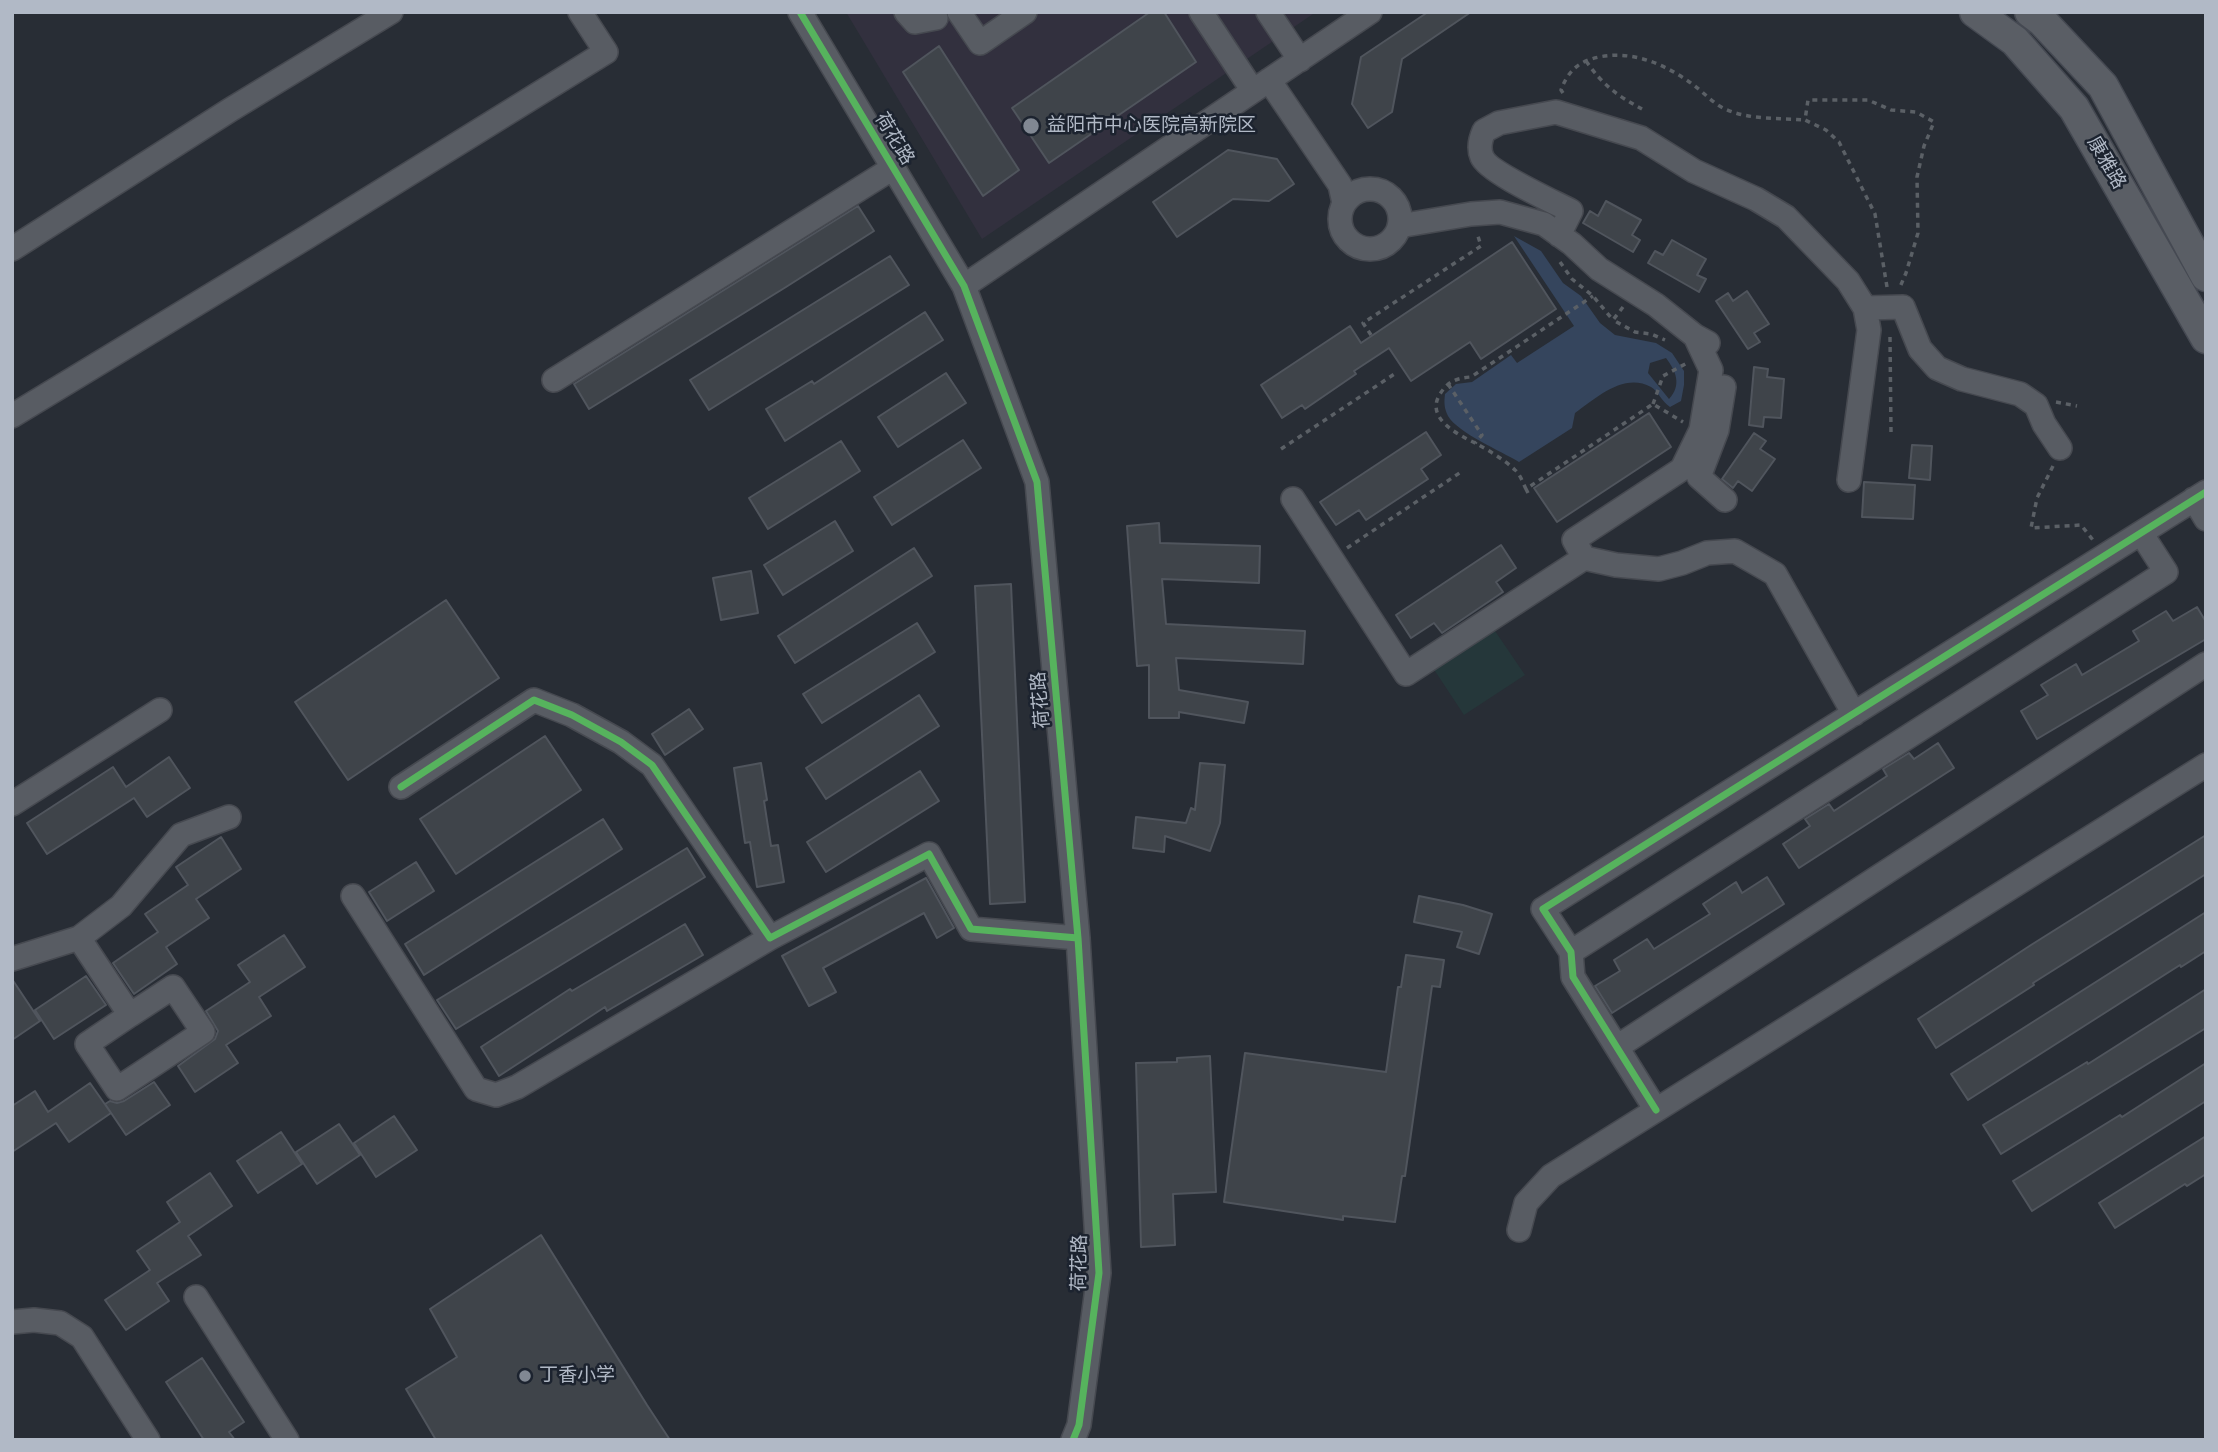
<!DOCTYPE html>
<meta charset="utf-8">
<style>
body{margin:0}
#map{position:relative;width:2218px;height:1452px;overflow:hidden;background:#282d35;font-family:Helvetica,sans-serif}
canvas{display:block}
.frame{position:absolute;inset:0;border:14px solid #b1b9c6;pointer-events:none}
</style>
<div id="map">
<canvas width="2218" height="1452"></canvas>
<div class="frame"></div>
</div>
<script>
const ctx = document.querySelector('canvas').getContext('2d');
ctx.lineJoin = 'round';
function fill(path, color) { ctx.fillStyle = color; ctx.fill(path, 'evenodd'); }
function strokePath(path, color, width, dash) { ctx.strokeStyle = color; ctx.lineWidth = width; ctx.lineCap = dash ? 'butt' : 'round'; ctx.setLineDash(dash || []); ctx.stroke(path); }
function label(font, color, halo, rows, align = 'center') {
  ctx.font = font + ' Helvetica,"Noto Sans SC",sans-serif'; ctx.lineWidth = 5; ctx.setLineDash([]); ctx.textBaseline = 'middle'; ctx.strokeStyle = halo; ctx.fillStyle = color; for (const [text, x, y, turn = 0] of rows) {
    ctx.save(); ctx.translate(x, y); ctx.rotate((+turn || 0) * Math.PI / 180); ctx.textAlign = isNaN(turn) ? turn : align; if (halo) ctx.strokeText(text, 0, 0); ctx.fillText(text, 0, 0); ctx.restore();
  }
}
const medical = new Path2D(`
 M846,12h470l-334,227z`);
const green = new Path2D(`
 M1493,628l32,47 -61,40 -31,-47z`);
const water = new Path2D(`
 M1514,236l27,15 22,32 18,13 19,27 15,12 41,8 16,10 12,18v14l-3,16 -11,6c-8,-5 -12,-16 -19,-20 -27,-15 -55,11 -76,26l-3,15 -53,34c-18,-11 -61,-29 -71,-46 -4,-8 -4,-14 -3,-22l11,-10 16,-2 39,-27 6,8 57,-37zM1666,358c10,13 16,27 3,41l-21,-26 2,-10z`);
const building = new Path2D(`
 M1150,12h14l32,50 -147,101 -37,-55z
 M1428,12h43l-69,47 -10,53 -24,16 -16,-24 9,-47z
 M939,46l80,124 -36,26 -80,-124z
 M1228,150l49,9 17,25 -25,17 -36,-2 -56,38 -24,-35z
 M1606,201l35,19 -9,15 8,5 -7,12 -50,-29 7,-12 8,5z
 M858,206l16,25 -88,56 -197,122 -15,-25z
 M1672,240l34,19 -9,16 9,4 -7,13 -51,-29 7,-12 8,4z
 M1512,242l44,67 -75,50 -11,-17 -59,39 -22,-33 -35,23 2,3 -51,35 -3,-4 -20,13 -21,-33 89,-59 11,17z
 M890,256l19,29 -200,125 -19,-30z
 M1747,291l22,33 -15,9 6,9 -12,7 -32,-48 12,-8 5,8z
 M925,312l18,28 -158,101 -19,-32 46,-28 2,3z
 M1754,367l14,2 -1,8 17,2 -3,39 -17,-1 -1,10 -14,-2z
 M946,373l20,30 -68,44 -20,-30z
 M1649,413l22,34 -114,75 -23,-34z
 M1426,432l15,23 -20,14 7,10 -62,41 -7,-10 -23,15 -16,-23z
 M1754,433l12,8 -6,8 15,10 -23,32 -14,-10 -5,7 -11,-9z
 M963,440l18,28 -89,57 -18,-28z
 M841,441l19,30 -92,58 -19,-31z
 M1912,445l20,1 -2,34 -21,-2z
 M1864,482l51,3 -2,34 -51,-2z
 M835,521l18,30 -70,44 -19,-30z
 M1159,523l1,20 100,3 -1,37 -97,-4 4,45 139,7 -2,33 -127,-6 3,32 69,12 -4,21 -65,-11v6h-30v-53l-12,1 -10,-140z
 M1501,545l15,23 -20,14 7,10 -61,41 -8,-10 -23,15 -15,-23z
 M914,548l18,28 -137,87 -17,-27z
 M751,571l7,42 -37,7 -8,-42z
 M1011,584l14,318 -35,2 -15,-318z
 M446,600l53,78 -151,102 -53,-78z
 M2197,607l9,15v17l-169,100 -16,-28 27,-16 -7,-10 35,-21 6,11 57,-34 -6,-10 33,-20 7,10z
 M917,623l18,29 -113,71 -19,-29z
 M919,695l20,31 -113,73 -20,-31z
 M689,709l14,20 -38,26 -13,-21z
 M545,736l36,54 -125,84 -36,-55z
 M1938,743l16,25 -155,100 -16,-24 27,-18 -5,-7 24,-15 5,7 53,-35 -4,-7 26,-16 5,6z
 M169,757l21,31 -43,29 -13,-19 -87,56 -20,-31 86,-56 13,20z
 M761,763l6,37 -3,1 7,45 7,-1 6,37 -27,5 -7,-45 -5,1 -11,-75z
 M1200,763l25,2 -5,58 -10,28 -45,-15 -1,16 -31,-4 3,-31 50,6 5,-15 4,2z
 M920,771l19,30 -113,71 -19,-30z
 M603,819l19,30 -198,126 -19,-31z
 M2206,835v39l-173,109 1,2 -98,63 -18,-29 113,-74z
 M221,837l20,32 -45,30 13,19 -43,29 11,17 -43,30 -21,-31 45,-31 -13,-18 43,-29 -12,-18z
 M687,848l18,29 -249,152 -19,-29z
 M416,862l18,29 -47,30 -18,-29z
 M1767,877l17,27 -172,109 -17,-27 25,-15 -6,-11 33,-21 7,10 56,-35 -7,-10 33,-22 6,11z
 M926,878l28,50 -17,10 -13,-25 -101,55 13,24 -27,14 -27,-50z
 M1419,896l44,9 29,9 -13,40 -22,-7 5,-15 -48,-10z
 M2206,912v39l-25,16 -1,-2 -212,135 -17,-26z
 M685,924l18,31 -96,56 -2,-4 -106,69 -18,-29 89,-58 2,2z
 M284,935l21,32 -46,30 12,19 -45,29 12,18 -43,29 -17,-26 37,-27 3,-8 -12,-20 44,-29 -12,-17z
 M1406,955l38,5 -4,27 -8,-1 -27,190h-3l-7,46 -52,-6v4l-119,-18 21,-149 141,19 12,-85h3z
 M86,976l20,29 -52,34 -19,-29z
 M12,979l28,42 -28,19z
 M2206,989v39l-205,126 -18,-29 104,-63 1,2z
 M1210,1056l6,136 -43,2 2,51 -34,2 -5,-184 41,-1v-4z
 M2206,1063v38l-174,110 -19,-30 107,-66 2,2z
 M154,1082l16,23 -44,30 -21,-31 5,-3 7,2 7,-2z
 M90,1083l21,30 -42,29 -13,-19 -44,29v-46l23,-15 13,21z
 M394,1116l23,34 -41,27 -22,-34z
 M339,1124l21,31 -43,29 -21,-32z
 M281,1132l21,32 -44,29 -21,-32z
 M2206,1136v38l-19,12 -2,-2 -70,44 -16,-25z
 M210,1173l22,33 -44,30 13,19 -44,28 12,18 -43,29 -21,-30 45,-30 -13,-19 43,-29 -13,-20z
 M541,1235l106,170 23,35h-234l-30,-51 51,-32 -27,-48z
 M202,1358l42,64 -15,10 6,8h-31l-38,-58z`);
const path = new Path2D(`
 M1586,61c17,24 30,34 56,48
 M1563,93l-2,-3c7,-19 18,-29 38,-33 35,-7 68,8 96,29 9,7 19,18 30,23 24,11 54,9 80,11
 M1560,262l12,17 21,17 20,24
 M1887,287l-12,-73 -36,-72 -13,-12 -21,-10 3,-20h60l23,10 25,2 18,10 -10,24 -7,31 1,56 -12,40 -6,14
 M1623,307l-10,13 22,12 16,2 14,6
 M1371,335l-8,-12 118,-77 -4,-13
 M1890,337l1,95
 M1448,384l34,51 -7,8
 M2056,402l21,4
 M1653,404l10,-28 24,-13
 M1281,449l115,-76
 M2053,466l-16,32 -6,30 50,-3 12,15
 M1526,489c-3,-6 -6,-15 -11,-19 -10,-10 -27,-20 -40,-27 -18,-9 -50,-25 -35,-49 8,-13 17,-16 31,-17l122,-81
 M1528,493l-2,-4 127,-85 30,18
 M1347,548l114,-76`);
const minor = new Path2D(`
 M800,12l164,274 73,196 41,456 21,335 -20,152 -6,15
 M906,12l9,10 21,-4
 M959,12l21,31 45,-31
 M1201,12l52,79
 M1268,12l32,48
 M1269,80l71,105 4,18
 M1340 219a30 30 0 1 1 60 0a30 30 0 1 1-60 0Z
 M1399,226l72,-12 29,-2 44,12 28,20 27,25 57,36 39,31 13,7
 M1559,235l12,-24c-17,-9 -83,-39 -89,-54 -4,-9 -2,-17 2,-26l15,-8 57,-11 85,26 53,33 62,28 30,18 62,64 17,27 4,22 -20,150
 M12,249l218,-139 161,-98
 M964,286l406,-274
 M1865,308l38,-1 17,42 17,19 25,11 58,15 16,11 8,19 16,24
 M554,380l339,-212
 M1724,387l-7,43 -18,47 26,23
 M12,416l295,-179 299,-185 -26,-40
 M1293,499l113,175 178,-116 -10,-18 108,-71 19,-39 10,-60 -16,-34
 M2194,499l12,20
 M1584,558l32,7 43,4 23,-6 25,-10 28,-2 40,23 79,140
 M401,787l133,-87 38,15 49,27 31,23 118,173 159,-84 42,75 107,9
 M12,804l148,-94
 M353,896l123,193 20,6 21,-8 253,-149
 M79,938l51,77 -43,29 30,45 86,-57 -30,-45 -43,28
 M1571,952l595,-380 -25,-39
 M12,959l67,-21 42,-32 60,-71 48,-18
 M1617,1047l589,-383
 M1656,1110l-83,-133 -2,-25 -28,-43 663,-417
 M1519,1230l7,-27 25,-27 655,-411
 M196,1297l91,143
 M12,1322l22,-2 26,3 22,14 66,103`);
const major = new Path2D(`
 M1975,12l40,29 59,67 132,230
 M2030,12l12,9 61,65 103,190`);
const cycleway = new Path2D(`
 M800,12l164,274 73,196 41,456 21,335 -20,152 -6,15
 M401,787l133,-87 38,15 49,27 31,23 118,173 159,-84 42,75 107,9
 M1656,1110l-83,-133 -2,-25 -28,-43 663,-417`);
const markers = [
 [1031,126,9,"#818893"],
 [525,1376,7,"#818893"]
];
const poiNames = [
 ["益阳市中心医院高新院区",1047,126],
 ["丁香小学",539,1376]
];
const streetNames = [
 ["荷花路",894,139,59],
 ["康雅路",2106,163,60],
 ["荷花路",1041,700,-95],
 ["荷花路",1080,1263,-89]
];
fill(medical, '#32303e');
fill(green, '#25373a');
fill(water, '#35455d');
fill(building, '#3f444a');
strokePath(building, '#50555d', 2);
strokePath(minor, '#464950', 26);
strokePath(major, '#454952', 33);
strokePath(path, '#5b6066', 3.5, [5, 5]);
strokePath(minor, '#585c63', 23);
strokePath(major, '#5a5e65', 30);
strokePath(cycleway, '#56b35d', 7);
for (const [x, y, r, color] of markers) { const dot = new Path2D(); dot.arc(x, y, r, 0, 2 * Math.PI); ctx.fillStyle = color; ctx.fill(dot); strokePath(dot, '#1c232f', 2.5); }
label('19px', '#b1b9c6', '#1c232f', poiNames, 'left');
label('19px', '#b1b9c6', '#1c232f', streetNames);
</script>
